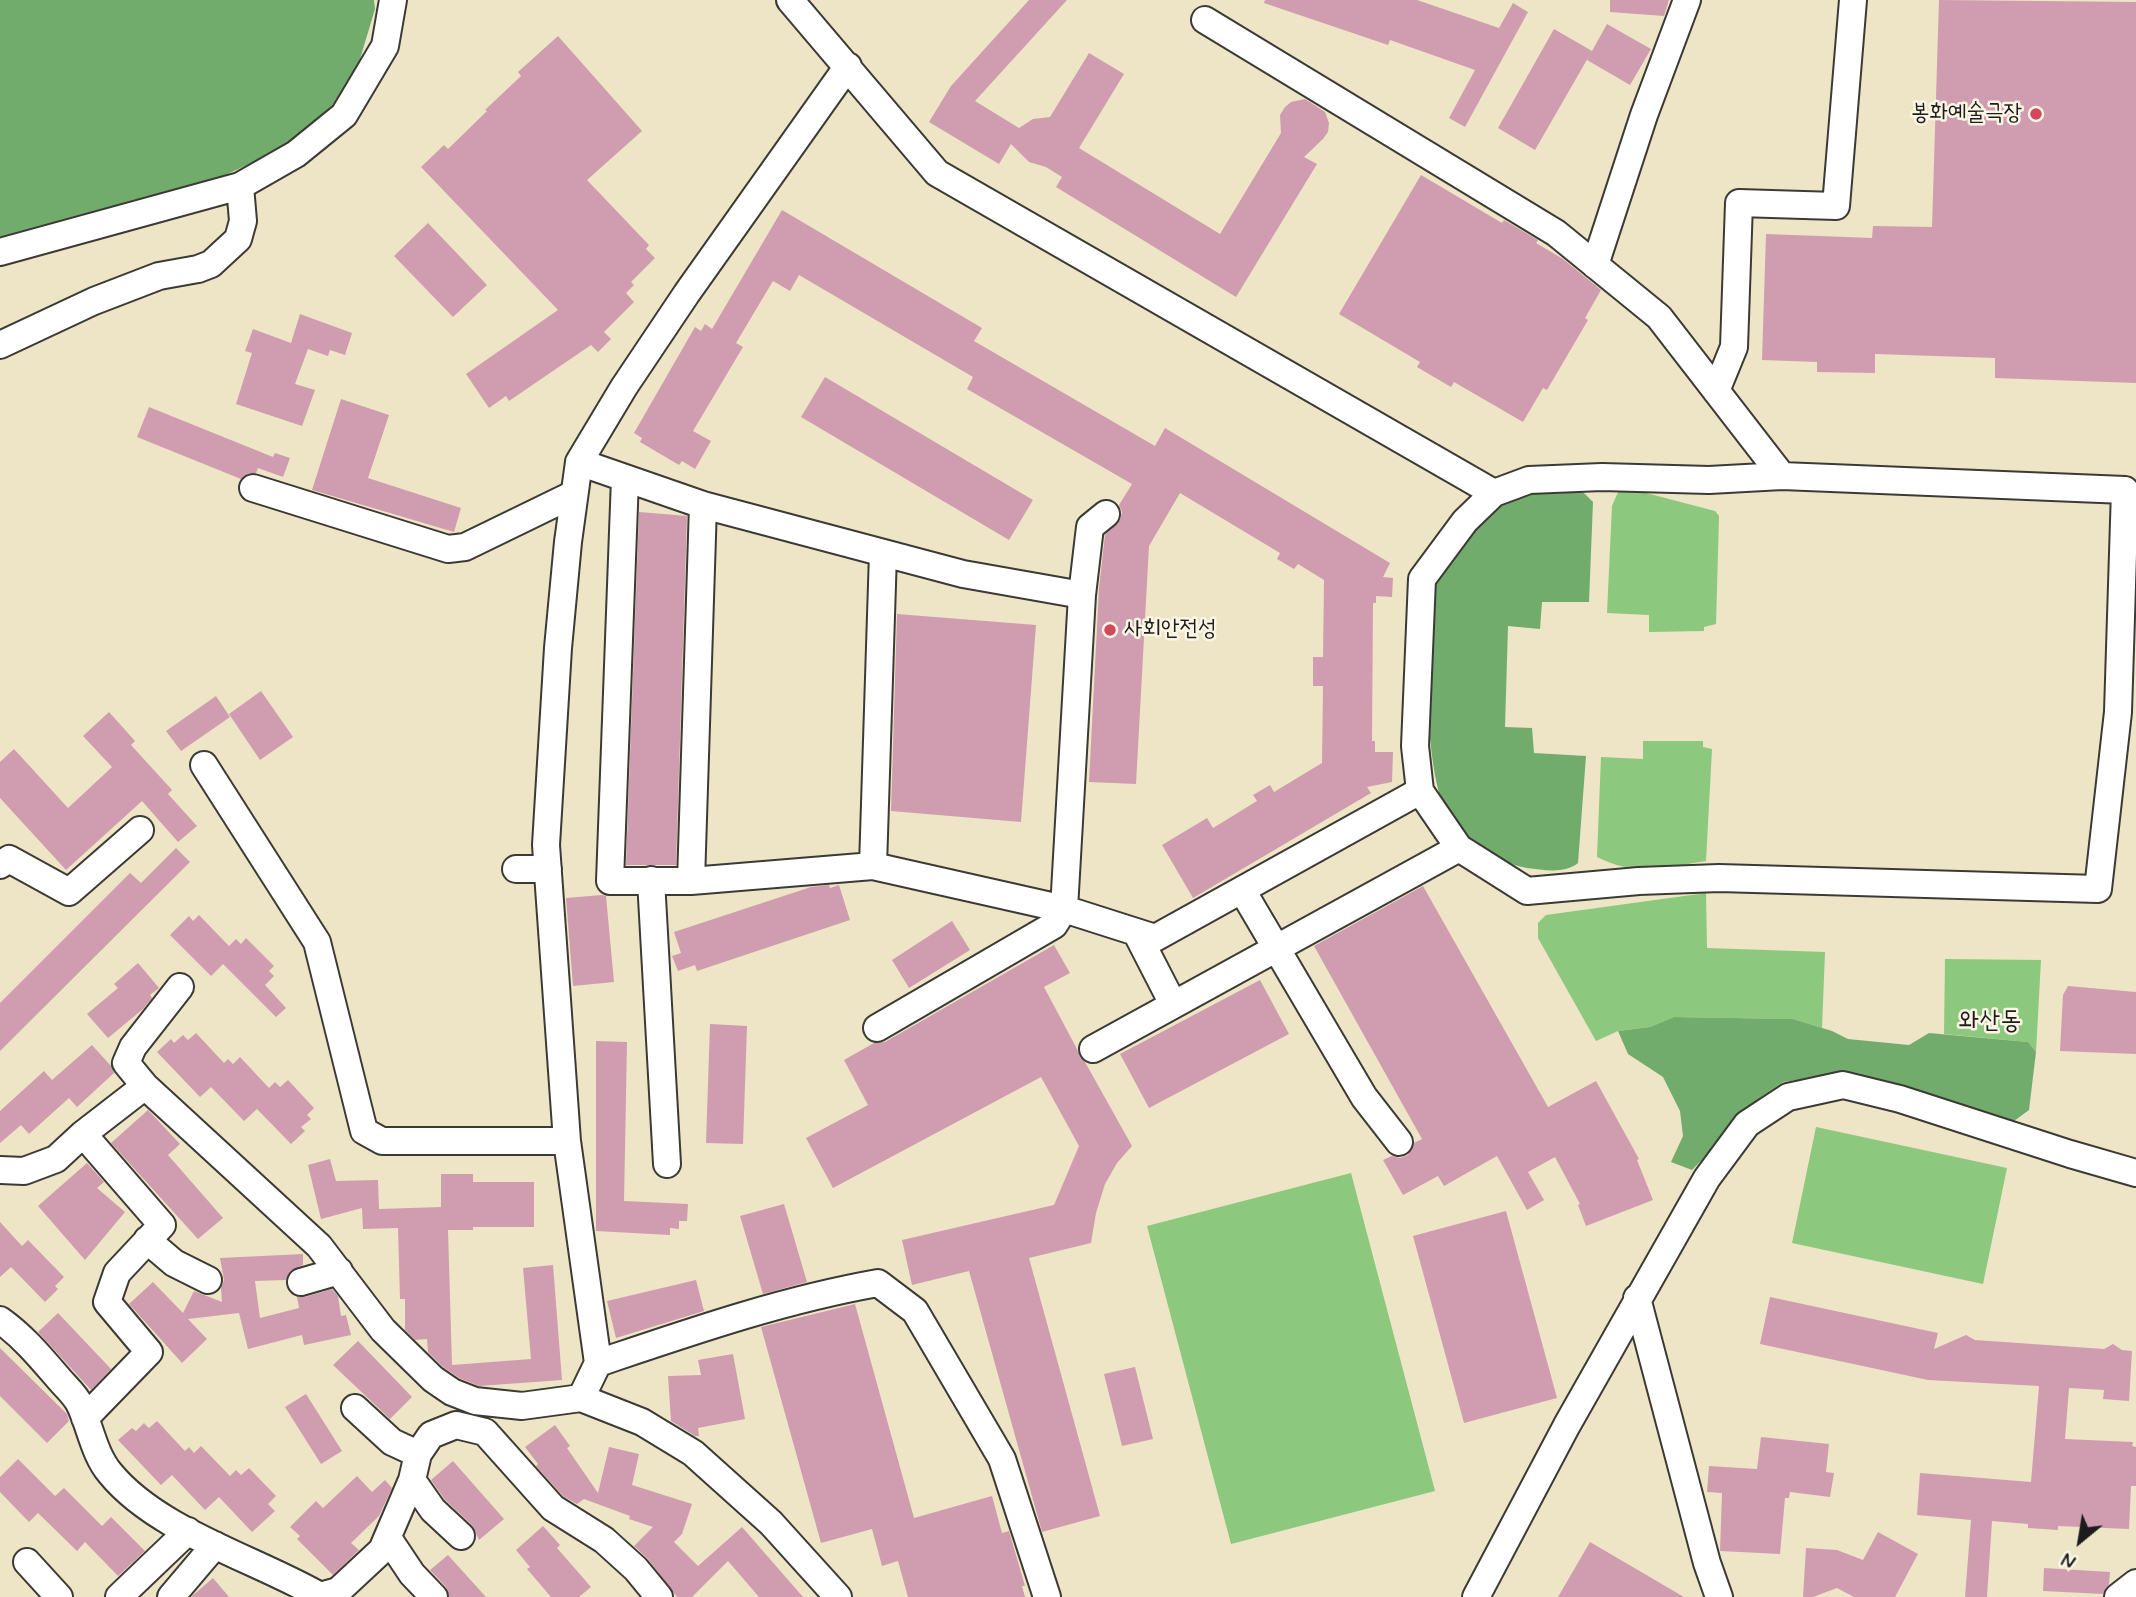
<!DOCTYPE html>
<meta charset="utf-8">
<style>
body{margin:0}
#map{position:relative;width:2136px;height:1597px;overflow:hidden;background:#ede5c5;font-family:Mynerve,sans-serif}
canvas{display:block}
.north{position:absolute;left:2045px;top:1506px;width:70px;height:70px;-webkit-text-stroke:5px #fcf5e5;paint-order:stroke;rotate:210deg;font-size:19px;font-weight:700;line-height:28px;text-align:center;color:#1c1c1c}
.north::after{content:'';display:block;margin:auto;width:24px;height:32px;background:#1c1c1c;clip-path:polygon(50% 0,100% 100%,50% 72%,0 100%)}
</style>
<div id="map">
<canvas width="2136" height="1597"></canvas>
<div class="north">N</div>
</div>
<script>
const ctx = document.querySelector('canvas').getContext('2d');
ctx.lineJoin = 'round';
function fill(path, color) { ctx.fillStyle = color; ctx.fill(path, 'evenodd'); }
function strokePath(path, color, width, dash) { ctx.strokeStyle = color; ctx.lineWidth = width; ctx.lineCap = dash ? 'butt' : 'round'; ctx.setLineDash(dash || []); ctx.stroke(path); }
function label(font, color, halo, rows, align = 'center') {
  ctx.font = font + ' Mynerve,"Poor Story",sans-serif'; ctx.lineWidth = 5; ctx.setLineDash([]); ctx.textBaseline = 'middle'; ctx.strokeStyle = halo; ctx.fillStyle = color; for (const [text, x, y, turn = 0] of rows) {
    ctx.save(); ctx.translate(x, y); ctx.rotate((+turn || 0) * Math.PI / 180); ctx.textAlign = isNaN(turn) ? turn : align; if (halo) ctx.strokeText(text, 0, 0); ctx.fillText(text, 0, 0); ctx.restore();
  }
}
const green = new Path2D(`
 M1627,488l88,23 4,5 -3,108 -12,3v4l-55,1v-17l-42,-2 5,-107 6,-14z
 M1643,741h60v6l9,2 -6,112c-41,6 -70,16 -109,-4l4,-100 42,2z
 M1706,893l1,55 118,4 -3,76 -29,-9 -119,-2 -24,10 -32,4 -22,10 -58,-103v-15l8,-8z
 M1945,959l96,1 -5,92 -8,-10 -84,-8z
 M1816,1127l191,41 -24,116 -191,-41z
 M1351,1173l84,318 -204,53 -84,-318z`);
const forest = new Path2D(`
 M0,0h374l1,9 -18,60 -15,27 -54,50 -67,31 -114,36 -107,24z
 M1576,488l9,6 8,8 -4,100h-47l-2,27 -32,-3 -3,101 27,1 2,25 52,3 -8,107c-13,11 -34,7 -51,5 -30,-5 -66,-28 -80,-55 -13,-23 -17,-72 -19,-99 -2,-33 -2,-62 1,-95 1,-8 1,-18 3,-26 7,-27 53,-79 77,-93 19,-11 46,-11 67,-12z
 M1674,1017l119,2 39,12 16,8 61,6 20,-12 99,9 8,10 -7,58 -15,11 -180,-46 -51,7 -32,22 -31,37 -28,29 -21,-8 12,-26 -3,-25 -17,-34 -35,-23 -10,-23 32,-4z`);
const building = new Path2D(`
 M1029,0h38l-92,101 44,27 14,-9 17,-2 39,-64 35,21 -45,74 141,86 61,-101 -1,-18 5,-8 6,-5 14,-3 20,13 4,11 -1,9 -5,7 -19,18 13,7 -81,133 -180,-110 6,-10 -16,-10 -17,-5 -18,-18 -12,20 -70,-42 22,-36z
 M1265,0h152l82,28 14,-25 15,9 -63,115 -16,-9 26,-48 -85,-30 -2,5 -124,-42z
 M1610,0h59l-5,16 -54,-4z
 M1939,0l197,2v381l-141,-5v-20l-120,-4v19l-58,-1v-10l-55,-2 4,-126 106,4 1,-12 59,1z
 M1607,24l44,25 -21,36 -43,-25z
 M1554,29l38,22 -57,99 -37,-22z
 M558,36l84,95 -55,49 62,65 -3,4 9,9 -24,24 3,3 -8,8 8,9 -30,30 7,7 -13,13 -7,-7 -82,56 -3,-5 -17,12 -23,-34 92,-64 -137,-143 23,-22 4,4 39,-38 -2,-1 36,-34 -3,-4z
 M1421,175l81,48 2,-3 34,20 -2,3 27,16 38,31 -16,28 3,2 -41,70 -4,-2 -20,34 -69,-40 -3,5 -34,-20 3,-5 -81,-48z
 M782,210l200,118 -8,13 181,105 10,-18 225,135 -7,14 10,1 -1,19 -16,-1v7h-3l-1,138h3v11h18l-1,30 -25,5 4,6 -178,105 -31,-53 45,-27 6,10 44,-27 -4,-6 17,-10 4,7 48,-29 1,-77h-10v-29h10l1,-77 -26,-16 -4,5 -17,-10 3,-6 -100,-60 -31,53 -13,238 -47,-2 10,-194 6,-53 15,-15 2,-8 -3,-7 13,-21 -165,-95 6,-12 -174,-102 -9,16 -17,-10 -37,62 7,4 -50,84 18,10 -16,28 -13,-8 -3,4 -39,-23 2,-4 -8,-5 61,-106 6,4 4,-7 7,5z
 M428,223l59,62 -34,32 -59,-61z
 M300,314l52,19 -7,22 -15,-5 -2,6 -20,-7 -13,35 20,6 -13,36 -66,-22 16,-51 -7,-2 8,-22 38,14z
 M825,377l208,123 -24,40 -208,-123z
 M341,399l48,16 -21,63 93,30 -7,24 -142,-42z
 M149,407l124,50 2,-4 15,5 -7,19 -25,-9 -2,5h-7l-8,6 -104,-42z
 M639,512l48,4 -11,349h-50z
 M897,614l139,11 -15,197 -130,-11z
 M261,691l32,46 -33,23 -31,-46z
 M216,696l14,21 -49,34 -15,-20z
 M109,712l26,29 -4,4 41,45 -4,4 29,32 -19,16 -36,-41 -76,69 -66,-72v-36l14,-13 54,59 44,-41 -29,-31z
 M176,848l14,14 -190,189v-48l130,-130 11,10z
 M829,885l1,3 9,-3 11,35 -153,51 -2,-6 -17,6 -6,-15 9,-3 -7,-21 137,-45z
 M1423,886l125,221 48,-26 43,78 -2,1 16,40 -67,26 -8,-21 2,-1 -25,-47 -27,15 16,28 -17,10 -30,-54 -53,30 -6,-10 -35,19 -20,-35 9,-4 8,2 8,-3 6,-12 8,-4 -108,-193z
 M602,895l4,1 8,86 -41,4 -7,-88z
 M199,915l30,31 7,-7 5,5 5,-6 28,28 -5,5 5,5 -9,9 21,23 -10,9 -53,-53 -12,12 -41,-41 19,-19 4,5z
 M952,921l18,29 -61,38 -17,-28z
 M1054,945l16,28 -26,14 33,62 3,8 5,5 47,84 -15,17 -12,21 -9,29 -5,30 -62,15 71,258 -58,16 -73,-261 -57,14 -10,-45 152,-35 25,-59 -38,-69 -208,111 -27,-50 62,-33 -24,-45 30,-17 11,-1z
 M138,963l21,25 -9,7 2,3 -9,11 -35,29 -21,-24 31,-26 -4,-4z
 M1260,980l29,54 -140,74 -29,-54z
 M2068,986l68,6v62l-76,-3 3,-56z
 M710,1024l37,2 -4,118 -37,-1z
 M196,1033l28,30 4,-4 5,5 7,-7 29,31 6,-6 5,5 8,-7 26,28 -7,7 4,4 -10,8 4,4 -14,13 -34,-35 -13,12 -33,-34 -11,10 -43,-45 14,-13 3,4 9,-8 5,5z
 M596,1041l31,1 -3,159 64,3 -1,17h-8v8l-9,-1v7l-74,-4z
 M92,1045l19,21 3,7 -37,34 -8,-9 -40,36 -8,-9 -21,18v-32l44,-40 8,9z
 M148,1110l32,34 -12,11 55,63 -25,21 -87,-96z
 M330,1159l6,22 42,-1 1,29 62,-2v-33h32v8h61v45h-61v3h-25l4,135 79,-6 -8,-91 30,-3 9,115 -83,6 -20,-8 -16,-11 -15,-15 -1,-13 -12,1 -10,-10v-31h-5l-2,-71 -35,1 -1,-21 -41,11 -13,-54z
 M87,1163l17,19 -7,6 28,24 -40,48 -47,-54z
 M784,1204l23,78 -44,12 -23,-78z
 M1506,1211l51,187 -93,25 -51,-187z
 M0,1222l22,24 6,-6 36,37 -9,9 3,3 -13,13 -34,-35 -11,10z
 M303,1254v11l-13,6 -4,9 -31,1 5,37 39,-10 -2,-11h8l27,-8 6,7 3,20 5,-1 5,20 -47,10 -2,-10 -54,14 -9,-36 -51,6 19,20 -25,24 -53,-59 24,-22 30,31 11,-22 28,11 -1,-14 3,-8 -4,-22z
 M696,1280l8,31 -88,27 -9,-37z
 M1770,1297l168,36 -4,16 32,-14 9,5 129,9 9,-5 9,6 10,1 -3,50 -26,-2 1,-9 -35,-2 -4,51 68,3 -1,4 4,1v39h-5l-2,43 -71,-3v4l-30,-2v-4l-36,-3 -5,76h-22l6,-77 -54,-5 3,-42 111,9 8,-96 -111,-6 -168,-36z
 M855,1304l59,214 78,-22 10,37 7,-2 16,55h-3l3,11h-117l-10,-36 -16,5 -10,-37 -51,14 -60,-216z
 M58,1313l53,56 -20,21 -53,-58z
 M358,1341l54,56 -22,22 -57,-54z
 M0,1348l67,66 2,7 -22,22 -47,-47z
 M733,1354l12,65 -47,9 1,8h-4l-24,-15 -3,-45 33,-1 -3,-15z
 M1135,1367l18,72 -31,7 -18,-72z
 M306,1394l36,57 -21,13 -36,-57z
 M157,1421l28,30 4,-4 5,6 7,-7 29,30 6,-6 5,5 8,-7 27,28 -8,8 7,7 -23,21 -33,-35 -14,13 -33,-35 -11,10 -43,-45 14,-12 4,3 8,-8 5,5z
 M555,1425l15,21 -3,2 31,45 11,-46 30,7 -7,31 60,19 -10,30 -8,8 24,24 44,-39 61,70h-44l-31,-36 -36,36h-15l-29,-38 -14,-13 19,-19 -24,-8 1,-3 -46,-17 -7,5 -14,-8 -27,-30 2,-2 -13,-17z
 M1761,1437l68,7 -3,28 8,1 -4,24 -40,-5 -1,6h-4l-5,56 -60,-3 2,-58 -15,-1 2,-26 48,3z
 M18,1459l37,37 9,-8 38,38 9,-9 34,34 -27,25 -33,-34 -8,9 -39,-38 -9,9 -29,-30v-15z
 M453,1461l51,58 -25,21 -7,-15 -27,-25 -14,-20z
 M357,1476l15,16 13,-12 7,8 -13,28 -28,27 8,7 -26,25 -36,-36 3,-3 -10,-9 26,-26 7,7z
 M543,1526l17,19 -3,3 34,39 -12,10h-28l-24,-28 3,-2 -14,-17z
 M1878,1532l40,22 -23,43h-41l-17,-9 -24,9h-10l3,-49 31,2 26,10z
 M1590,1542l94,55h-126z
 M448,1555l38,42h-37l-3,-10 -16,-17z
 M2044,1568l66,4 -1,12 -6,10 -60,-3z
 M213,1578l16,19h-37v-1z`);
const minor = new Path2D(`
 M790,0l147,173 557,320
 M1205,20l351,213 103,84 123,159
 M0,252l240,-66 56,-32 48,-39 41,-69 8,-46
 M1595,265l49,-150 43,-115
 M0,345l94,-44 65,-25 39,-7 13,-5 27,-25 5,-18 -3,-35
 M1716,391l18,-44 5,-144 97,3 17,-206
 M579,462l124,43 260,69 119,21
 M1782,476l343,14 -7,222 -20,177 -379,-11 -80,3 -112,10 -68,-43 -39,-57 -5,-45 7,-167 43,-58 29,-28 35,-13 73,-3 107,3z
 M625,478l-15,403h81l182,-15 191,43 91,29 265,-147
 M253,488l195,61 17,-2 109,-53
 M204,765l113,177 47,189 18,10h185
 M0,865l9,-6 60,33 71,-62
 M873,866l10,-313
 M516,869h32
 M651,880l16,284
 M691,881l12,-376
 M1242,890l122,207 35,45
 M1136,932l37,72
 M180,987l-47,60 -7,16 19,23 174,160 64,84 50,49 19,13 23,9 47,5 59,-8 61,24 51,31 78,70 67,74
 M877,1028l177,-103 10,-16 18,-314 8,-68 16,-13
 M1093,1049l366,-201
 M83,1134l79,91 -45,48 -10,29 42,50 -64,66
 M0,1170l24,1 32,-12 27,-25 62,-48
 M147,1240l27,23 34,17
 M301,1282l38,-11
 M1637,1298l70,265 12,34
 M0,1320c24,17 41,38 60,60 7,8 16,16 20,25 10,21 14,49 30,68 47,58 146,86 210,123l18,-5 44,-41 30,-70 6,-26 13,-19 25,-10 29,7 68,76 51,32 32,29 23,28
 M598,1363c92,-31 184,-63 280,-80l37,28 87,148 45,138
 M581,1398l17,-35 -31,-222 -21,-296 12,-197 10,-106 11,-80 45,-75 63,-94 161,-227
 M355,1408l37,34 26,12
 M412,1480l21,30 28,26
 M388,1538l24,36 22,23
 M27,1562l32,35
 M119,1597l69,-66
 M171,1597l44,-52
 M1476,1597l91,-172 140,-247 40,-54 41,-27 55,-12 57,14 170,55 66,19
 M2118,1597l18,-14`);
const markers = [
 [2036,114,7,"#d1495b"],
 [1110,630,7,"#d1495b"]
];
const poiNames = [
 ["봉화예술극장",2022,114],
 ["사회안전성",1124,630,"left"]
];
const quarterNames = [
 ["와산동",1990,1023]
];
fill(green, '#8cc87e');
fill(forest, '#71ac6d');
fill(building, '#d09db0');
strokePath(minor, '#3b3a35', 30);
strokePath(minor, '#fff', 26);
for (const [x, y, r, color] of markers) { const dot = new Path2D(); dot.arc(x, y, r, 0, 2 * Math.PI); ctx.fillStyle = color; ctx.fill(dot); strokePath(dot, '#fcf5e5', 2.5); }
label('23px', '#1c1c1c', '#fcf5e5', poiNames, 'right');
label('26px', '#1c1c1c', '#fcf5e5', quarterNames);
</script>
